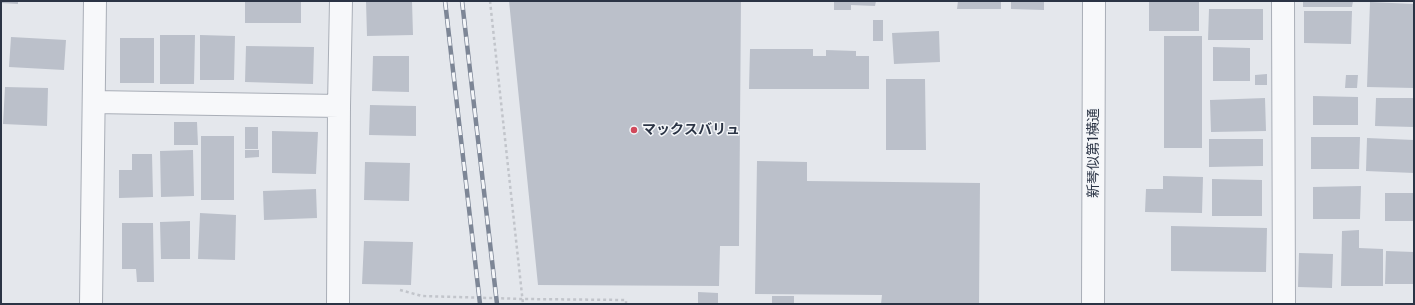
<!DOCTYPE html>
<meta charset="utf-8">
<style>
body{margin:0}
#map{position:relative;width:1415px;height:305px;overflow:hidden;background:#e4e7ec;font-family:"Public Sans",sans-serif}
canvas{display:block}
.frame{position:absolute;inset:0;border:2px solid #2b3445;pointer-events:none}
</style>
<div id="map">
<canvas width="1415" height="305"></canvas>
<div class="frame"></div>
</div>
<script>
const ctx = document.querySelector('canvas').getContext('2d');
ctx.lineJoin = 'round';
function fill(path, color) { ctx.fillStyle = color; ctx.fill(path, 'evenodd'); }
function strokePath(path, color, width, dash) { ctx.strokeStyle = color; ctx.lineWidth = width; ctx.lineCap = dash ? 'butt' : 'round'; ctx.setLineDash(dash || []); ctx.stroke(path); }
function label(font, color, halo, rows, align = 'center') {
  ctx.font = font + ' "Public Sans","Noto Sans JP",sans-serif'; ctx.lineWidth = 3; ctx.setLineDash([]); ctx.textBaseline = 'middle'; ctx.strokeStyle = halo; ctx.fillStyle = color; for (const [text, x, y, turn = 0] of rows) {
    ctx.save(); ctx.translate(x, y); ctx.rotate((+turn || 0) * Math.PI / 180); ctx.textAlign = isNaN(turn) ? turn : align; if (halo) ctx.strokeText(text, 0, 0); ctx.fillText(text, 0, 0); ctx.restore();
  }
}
const building = new Path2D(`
 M1,1h17v3l-17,-1z
 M245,1h56v22h-56z
 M366,1h46l1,34 -46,1z
 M509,1h232l-2,245h-19l-1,40 -181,-1z
 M834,1h42l-1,5 -24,-1v5h-17z
 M958,1h43v8h-44z
 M1011,1h33v9l-33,-1z
 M1149,1h50v30h-50z
 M1303,1h50l-1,6h-49z
 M1370,2l44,2v84l-47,-1z
 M1209,9h54v31h-55z
 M1304,11h48l-1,33 -47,-1z
 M873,20h10v21h-10z
 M939,31l1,31 -46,2 -2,-31z
 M160,35h35l-1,49h-34z
 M200,35l35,1 -1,44h-34z
 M1164,36h38v112h-38z
 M11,37l55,3 -2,30 -55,-3z
 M120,38h34v45h-34z
 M246,46l68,1 -1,37 -68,-2z
 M1213,47l37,1v33h-37z
 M750,49h63v7h13v-6l30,1v5h13v33h-120z
 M373,56h36v36l-37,-1z
 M1267,74v11h-12v-10z
 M1346,75h12l-1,13h-12z
 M886,79h39l1,71h-40z
 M5,87l43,1 -1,38 -44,-2z
 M1313,96l45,1v28h-45z
 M1265,98l1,33 -55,1 -1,-32z
 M1376,98h38v29l-39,-1z
 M370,105l46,1v30l-47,-1z
 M174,122h23l1,23h-24z
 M245,127h13v22h-13z
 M272,131l46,1 -2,42 -44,-1z
 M201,136h33v64h-33z
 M1311,137h49l-1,32h-48z
 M1367,138l47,2v33l-48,-2z
 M1209,139h54v27l-54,1z
 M193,150l1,46 -33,1 -1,-46z
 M245,150h14v7l-14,1z
 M132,154h20l1,43 -34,1v-28h13z
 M757,161l50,1v19l173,2 -1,121h-98l1,-9 -127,-1z
 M365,162l45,1 -1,38 -45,-1z
 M1163,176l40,1 -1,36 -57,-1 1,-23h17z
 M1212,179l50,1v36h-50z
 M1361,186l-1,33h-47v-32z
 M316,189l1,29 -53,2 -1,-29z
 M1385,193h29v28h-29z
 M200,213l36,2 -1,45 -37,-1z
 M190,221v38h-29l-1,-37z
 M122,223h31l1,59h-17l-1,-13h-14z
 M1171,226l96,2 -1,44 -95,-1z
 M1359,230v18l24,1v37h-42l1,-55z
 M364,241l49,1 -2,43 -49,-1z
 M1386,251l28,1v32h-29z
 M1299,253l34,1 -1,34 -34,-1z
 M698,292l20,1v11l-20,-1z
 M772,296h22v8h-22z`);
const path = new Path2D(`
 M490,1l33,303
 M400,290l22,6 101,3 103,1v4`);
const minor = new Path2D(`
 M1283,1l1,303
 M94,102l245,4
 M91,304l4,-303
 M338,304l1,-198 2,-105
 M1093,304l1,-303`);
const rail = new Path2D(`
 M445,1l35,303
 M462,1l35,303`);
const markers = [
 [634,130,4,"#d1495b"]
];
const poiNames = [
 ["マックスバリュ",642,130]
];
const streetNames = [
 ["新琴似第1横通",1094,153,-90]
];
fill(building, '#bbc0ca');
strokePath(minor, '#a9aeb7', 24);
strokePath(path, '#c2c5cb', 2.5, [3, 3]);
strokePath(minor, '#f7f8fa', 22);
strokePath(rail, '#7d8696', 4.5);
strokePath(rail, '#f4f6f9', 3, [9]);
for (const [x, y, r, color] of markers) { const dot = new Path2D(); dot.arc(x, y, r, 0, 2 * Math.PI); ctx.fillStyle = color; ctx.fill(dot); strokePath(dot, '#f4f6f9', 1.5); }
label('bold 14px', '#2b3445', '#f4f6f9', poiNames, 'left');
label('14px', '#2b3445', '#f4f6f9', streetNames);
</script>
